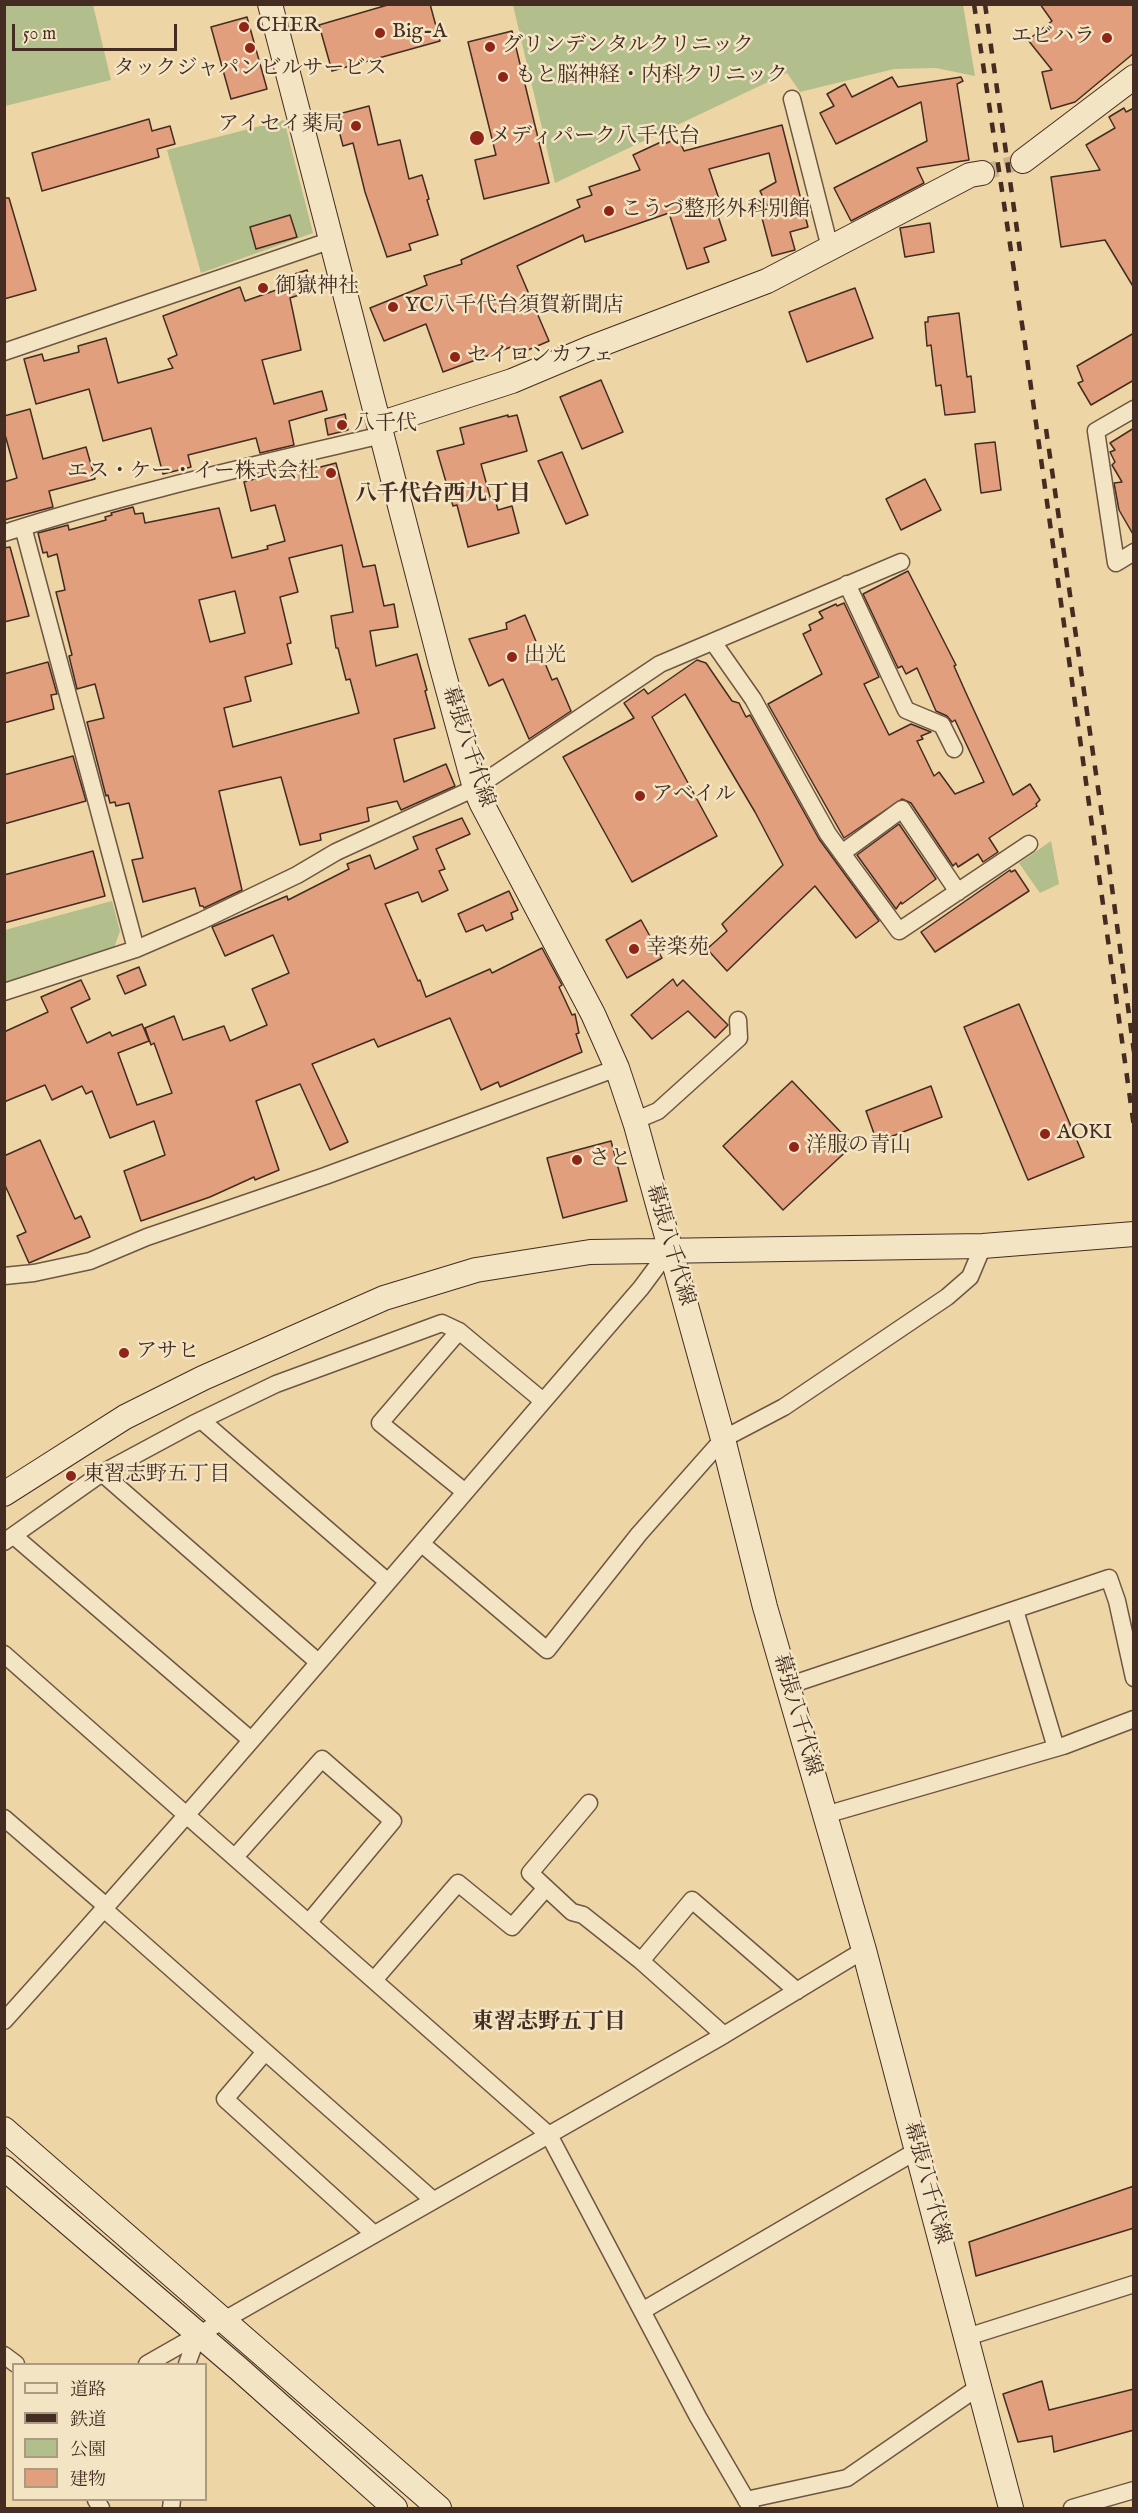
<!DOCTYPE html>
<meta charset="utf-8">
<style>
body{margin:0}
#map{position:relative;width:1138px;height:2513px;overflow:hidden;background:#edd5a5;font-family:"IM FELL English","Noto Serif JP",serif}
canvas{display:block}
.frame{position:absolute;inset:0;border:6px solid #442c22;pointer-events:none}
.legend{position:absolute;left:12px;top:2363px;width:195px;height:138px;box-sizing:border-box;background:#f3e4c4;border:2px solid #ad9a83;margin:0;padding:8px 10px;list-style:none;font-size:18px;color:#442c22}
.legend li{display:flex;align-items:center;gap:12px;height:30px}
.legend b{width:30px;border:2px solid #ad9a83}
.scale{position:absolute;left:12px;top:24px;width:165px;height:27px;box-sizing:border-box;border:3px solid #442c22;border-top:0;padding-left:8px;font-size:18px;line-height:21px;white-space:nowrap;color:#442c22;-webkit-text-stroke:4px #f3e4c4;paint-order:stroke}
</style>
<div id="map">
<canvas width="1138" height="2513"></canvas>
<div class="frame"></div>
<ul class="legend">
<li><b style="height:8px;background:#f3e4c4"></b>道路</li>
<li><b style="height:8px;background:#442c22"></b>鉄道</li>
<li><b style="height:16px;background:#b2be8b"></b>公園</li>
<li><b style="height:16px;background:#e19f7d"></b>建物</li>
</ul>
<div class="scale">50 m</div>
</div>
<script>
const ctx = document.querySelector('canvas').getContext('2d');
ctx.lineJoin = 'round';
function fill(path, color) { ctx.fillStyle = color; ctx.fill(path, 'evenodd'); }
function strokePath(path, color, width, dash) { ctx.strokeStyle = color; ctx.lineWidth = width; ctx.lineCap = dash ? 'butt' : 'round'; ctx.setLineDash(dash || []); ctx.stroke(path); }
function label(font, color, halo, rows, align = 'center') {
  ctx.font = font + ' "IM FELL English","Noto Serif JP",serif'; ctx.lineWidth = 5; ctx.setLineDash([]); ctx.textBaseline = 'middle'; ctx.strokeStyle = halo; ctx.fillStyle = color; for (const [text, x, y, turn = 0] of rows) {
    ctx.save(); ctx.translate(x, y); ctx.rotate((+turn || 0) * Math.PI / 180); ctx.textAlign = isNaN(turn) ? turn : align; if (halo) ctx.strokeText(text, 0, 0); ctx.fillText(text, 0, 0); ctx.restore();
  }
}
const green = new Path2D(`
 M4,5h89l18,75 -106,26z
 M513,5h450l12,71 -39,-8 -42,1 -94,23 -13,-19 -232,110z
 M284,120l29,113 -112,40 -34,-123z
 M1051,841l8,43 -19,9 -21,-30z
 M112,901l8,30 -6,17 -109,37v-55z`);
const building = new Path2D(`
 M391,4h39l10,37 -108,30 -13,-46z
 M1040,4h94v49l-59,49 -24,7 -9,-37 10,-2 -24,-30 24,-19z
 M247,17l20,72 -36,10 -20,-72z
 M512,31l37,152 -65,16 -9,-39 21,-5 -28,-113z
 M892,77l6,10 63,-10 2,4 -6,3 12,76 -52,8 7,15 -73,38 -17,-33 93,-47 -6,-39 -85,42 -16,-31 14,-7 -7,-12 18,-10 7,13z
 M369,106l9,39 22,-5 9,39 13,-4 7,24 -2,1 11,35 -29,9 2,6 -24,7 -22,-65 -12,-49 -10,3 -8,-31z
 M1124,108l2,4 8,-4v180l-29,-48 -44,7 -10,-70 49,-7 -14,-25 29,-17 -6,-11z
 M149,119l3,12 18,-5 5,18 -18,5 2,8 -117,34 -10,-38z
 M782,125l26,102 -18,5 5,18 -23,6 -10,-38 10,-3 -12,-24 16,-9 -7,-29 -60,16 13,39 -6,2 10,30 -22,8 5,14 -22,7 -18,-56 -84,29 -2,-7 -66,31 32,75 -35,15 -3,-9 -68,25 -17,-48 -42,17 -14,-33 57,-23 -3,-9 38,-12 -1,-4 119,-53 -3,-7 15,-5 -3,-8 51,-17 -7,-15 28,-13 1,3 16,-7 6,13z
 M4,198h5l27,92 -32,9z
 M290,215l7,22 -41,12 -6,-22z
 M930,223l4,29 -29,5 -5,-29z
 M307,270l7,20 -24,8 11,52 -39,10 12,44 48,-13 5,19 -38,11 5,24 -34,8 -4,-15 -68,17 3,12 -28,7 -12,-46 -48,13 -14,-52 -53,15 -12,-45 18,-5 2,7 35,-9 -1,-6 28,-8 12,45 55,-15 -5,-9 9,-4 -14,-39 77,-29 5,14 37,-13 -3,-9z
 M855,288l18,50 -66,24 -18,-50z
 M959,313l8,64 4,-1 4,36 -30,3 -4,-30 -5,1 -5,-41 -4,1 -2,-24h3v-5z
 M1134,333v47l-43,25 -13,-22 5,-2 -6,-15z
 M601,380l22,52 -41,17 -22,-52z
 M30,409l13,50 43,-12 9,32 -46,12 4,16 -49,13v-38l13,-4 -13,-47v-15z
 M345,414l3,16 -20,5 -3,-16z
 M508,415v2l9,-2 10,36 -46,13 10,36 4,-1 3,11 14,-4 7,27 -51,14 -11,-42 -4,1 -16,-55 27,-7 -4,-16z
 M1134,428v108l-15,-26 -5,-27 8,-1 -10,-17 3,-3 -5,-10 5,-2 -5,-7z
 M995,442l6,48 -20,3 -6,-49z
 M562,452l26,63 -22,9 -28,-63z
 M336,463l27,104 12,-2 9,41 10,-2 4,23 -28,4 6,35 41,-12 10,36 -2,1 10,37 -41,11 10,43 42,-18 9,22 -54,24 -4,-9 -30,7 2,13 -49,13 1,6 -21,5 -19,-68 -62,14 23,99 -38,18 -1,-2h-3l-5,-18 -52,14 -11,-42 11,-2 -14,-55 -13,3 -1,-4 -5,1 -2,-8 -2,1 -19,-74 17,-4 -9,-34 -18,5 -8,-33 3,-1 -16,-63 9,-2 -8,-36 -9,3 -1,-5 -4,1 -5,-20 30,-8 1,5 37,-10 -1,-3 7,-2 -1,-2 22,-6 2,7 8,-1 2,10 74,-15 13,50 36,-9 -1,-3 18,-5 -10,-36 -24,6 -7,-29 21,-6 -1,-2 35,-9 2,7zM342,545l11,67 -22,4 5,32h2l8,32 4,-1 9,34 -126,34 -9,-39 27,-7 -6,-24 47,-13 -5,-20 4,-1 -11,-46 18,-5 -9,-34zM235,591l10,42 -35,9 -11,-42z
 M925,479l16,31 -40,20 -15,-31z
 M10,547l19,69 -25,6v-74z
 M908,571l48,94 -2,1 12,27 47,102 17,-11 10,16 -4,4 1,2 -48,32 9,14 -15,10 -5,-8 -20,13 -2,-4 -3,3 -42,-63 -9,-4 -58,39 -76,-134 54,-30 -19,-40 8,-4 -2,-5 14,-7 -4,-6 17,-8 1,2 7,-3 35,74 -15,7 25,51 22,-11 20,8 -10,4 2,3 -6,2 17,35 5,-4 16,22 29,-12 -29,-62 -3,2 -5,-6 -11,-5 -19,-43 -11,6 -4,-8 -4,2 -35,-74z
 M525,615l27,65 5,-2 14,33 -42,28 -26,-60 -14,7 -20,-47 38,-10 -1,-6z
 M697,660l9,3 26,38 7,2 7,14 4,-2 69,124 60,82 -23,17 -41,-52 -88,85 -20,-22 20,-18 -5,-7 61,-59 -28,-53 -70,-118 -33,23 65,119 -85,46 -69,-125 71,-39 -10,-15 20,-14 4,5z
 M48,662l9,32 -6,1 3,14 -50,14v-49z
 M73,756l13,45 -82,23v-49z
 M462,818l8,16 -34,15 9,20 -6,2 9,19 -26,12 -4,-10 -33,12 33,77 2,-1 6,17 64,-28 2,4 50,-25 20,37 -3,2 13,28 3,-1 4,19 -3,1 6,18 -82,35 -2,-5 -17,8 -31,-72 -72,29 -4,-8 -62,25 36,78 -18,8 -30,-66 -44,17 23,69 -24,10 -1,-3 -44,20 -69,24 -17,-50 41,-16 -11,-34 -44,17 -18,-47 -6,3 -4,-8 -30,14 -7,-15 -41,17v-70l44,-20 -7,-15 40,-17 9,19 -19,9 16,35 23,-11 2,4 30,-12 7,17 -31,12 19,52 35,-12 -18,-50 -3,2 -6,-17 29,-12 9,24 41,-14 6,15 37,-16 -15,-36 37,-16 -16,-38 -48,21 -13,-29 75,-31 1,4 61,-31 -2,-5 23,-9 5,14 43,-20 -5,-12z
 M899,824l37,55 -34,25 -1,-2 -5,7 -39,-54z
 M93,851l12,45 -101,27v-48z
 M1010,870l1,2 4,-2 14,21 -94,61 -14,-20z
 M509,891l9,19 -7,3 2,6 -27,12 -3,-6 -17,7 -8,-18z
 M641,920l21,38 -35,20 -21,-38z
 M139,967l7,18 -21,9 -8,-18z
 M673,979l4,7 6,-6 45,45 -13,13 -27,-27 -36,28 -21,-24z
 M1019,1004l65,153 -56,23 -64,-153z
 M792,1081l61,64 -70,65 -60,-64z
 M931,1086l11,31 -65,25 -11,-31z
 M40,1140l35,79 6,-3 9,21 -61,26 -12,-27 9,-4 -22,-49v-27z
 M611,1141l16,60 -64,17 -16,-60z
 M1134,2186v42l-158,48 -7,-34z
 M1042,2381l7,29 85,-21v41l-80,22 -2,-16 -34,6 -15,-48z`);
const streetTunnel = new Path2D(`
 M982,173l41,-12`);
const street = new Path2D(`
 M792,99l38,149
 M4,352l328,-112
 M1134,409l-38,22 20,132 18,-11
 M23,527l113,422
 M4,533c124,-40 252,-68 378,-98
 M847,584l59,126 36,15 12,24
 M713,642l40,57 75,135 71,97 130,-87
 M842,853l60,-44 56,83
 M4,992l132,-43 65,-28 96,-46 39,-23 139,-64 185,-124 241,-102
 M634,1121l24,-10 81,-73 -1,-18
 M4,1276l30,-3 56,-12 57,-24 178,-61 292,-108
 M459,1331l-79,92 85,69
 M201,1420l187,162
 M102,1473l216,189
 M14,1536l237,204
 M4,1542l98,-69 91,-49 83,-40 166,-61 17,8 84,70
 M422,1544l125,106 92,-116 84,-95 61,-32 163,-110 23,-20 13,-31
 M1015,1610l41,138
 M4,1654l545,481 149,282 53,91
 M787,1686l322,-108 8,23 17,77
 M589,1803l-59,70 42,39 11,3 58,46 83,74
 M825,1815l238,-69 71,-27
 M4,1818l102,88
 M235,1857l87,-98 71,62 -84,101
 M105,1910l328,290
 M641,1961l51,-61 105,91
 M374,1980l84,-97 54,44 34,-39
 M4,2021c216,-240 425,-488 637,-733l29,-39
 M265,2052l-40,47 149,135
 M642,2311l276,-161
 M967,2337l167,-53
 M4,2355l12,9
 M147,2364l577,-329 140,-85
 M187,2364l11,-30
 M96,2500l5,8
 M746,2500l101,-22 133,-92
 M171,2508l1,-8
 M1072,2508l62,-18`);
const secondary = new Path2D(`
 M270,4l171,660 34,124 7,16 111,210 24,54 19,57 87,314 42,168 99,343 147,558
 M1023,161l111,-84
 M379,424l133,-43 76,-32 179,-68 203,-106 12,-2
 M4,1494l121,-77 78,-39 181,-80 92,-28 114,-18 393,-6 151,-12
 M4,2129l435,379
 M4,2168l235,201 156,139`);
const rail = new Path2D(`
 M974,4l51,340 109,783
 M985,4l35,247
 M1046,429l60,414 28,209`);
const markers = [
 [244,27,6,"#8f2418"],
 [380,33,6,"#8f2418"],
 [1107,38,6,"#8f2418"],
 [490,47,6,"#8f2418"],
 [250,48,6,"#8f2418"],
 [503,77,6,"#8f2418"],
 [356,126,6,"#8f2418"],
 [477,138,8,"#8f2418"],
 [609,211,6,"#8f2418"],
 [263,288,6,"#8f2418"],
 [393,307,6,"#8f2418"],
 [455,357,6,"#8f2418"],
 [342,425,6,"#8f2418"],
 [331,473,6,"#8f2418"],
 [512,657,6,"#8f2418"],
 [640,796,6,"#8f2418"],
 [634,949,6,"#8f2418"],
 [1045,1134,6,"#8f2418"],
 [794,1147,6,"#8f2418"],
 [577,1160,6,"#8f2418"],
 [124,1353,6,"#8f2418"],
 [71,1476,6,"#8f2418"]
];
const poiNames = [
 ["CHER",256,27],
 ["Big-A",392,33],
 ["エビハラ",1095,38,"right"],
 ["グリンデンタルクリニック",502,47],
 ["タックジャパンビルサービス",250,70,"center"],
 ["もと脳神経・内科クリニック",515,77],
 ["アイセイ薬局",344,126,"right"],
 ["メディパーク八千代台",490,138],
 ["こうづ整形外科別館",621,211],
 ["御嶽神社",275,288],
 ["YC八千代台須賀新聞店",405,307],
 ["セイロンカフェ",467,357],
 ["八千代",354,425],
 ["エス・ケー・イー株式会社",319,473,"right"],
 ["出光",524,657],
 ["アベイル",652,796],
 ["幸楽苑",646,949],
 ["AOKI",1057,1134],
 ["洋服の青山",806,1147],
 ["さと",589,1160],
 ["アサヒ",136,1353],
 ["東習志野五丁目",83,1476]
];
const streetNames = [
 ["幕張八千代線",467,747,72],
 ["幕張八千代線",669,1245,74],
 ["幕張八千代線",796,1715,74],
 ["幕張八千代線",926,2183,75]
];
const neighbourhoodNames = [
 ["八千代台西九丁目",443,495],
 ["東習志野五丁目",549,2023]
];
fill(green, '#b2be8b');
fill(building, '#e19f7d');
strokePath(building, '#442c22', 1.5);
strokePath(streetTunnel, '#cbb38b', 16, [16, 8]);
strokePath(street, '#6e5643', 19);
strokePath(secondary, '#442c22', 26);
strokePath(street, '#f3e4c4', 16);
strokePath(secondary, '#f3e4c4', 24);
strokePath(rail, '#442c22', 4.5, [10, 10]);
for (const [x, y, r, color] of markers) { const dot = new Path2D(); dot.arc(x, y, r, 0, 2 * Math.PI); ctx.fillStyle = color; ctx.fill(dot); strokePath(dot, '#f3e4c4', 2); }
label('21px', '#442c22', '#f3e4c4', poiNames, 'left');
label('21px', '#442c22', '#f3e4c4', streetNames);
label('bold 22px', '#442c22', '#f3e4c4', neighbourhoodNames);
</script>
